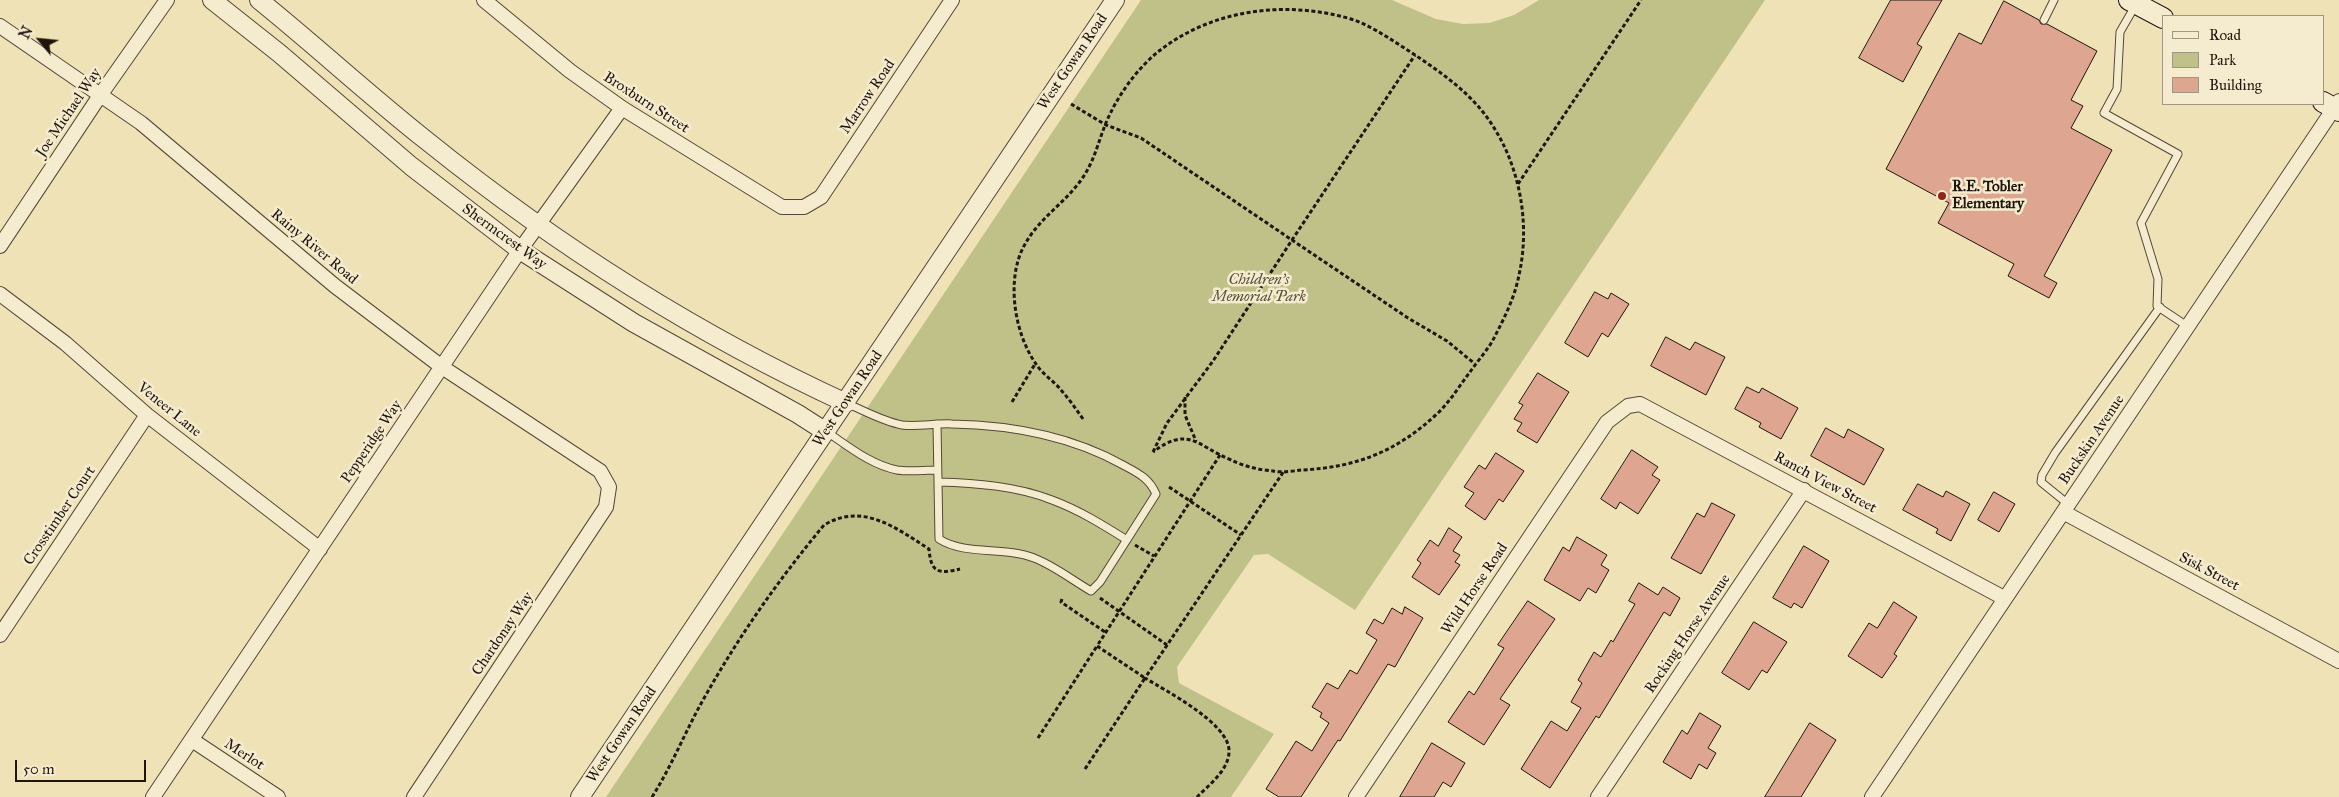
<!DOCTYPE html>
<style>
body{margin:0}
#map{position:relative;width:2339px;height:797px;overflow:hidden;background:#f0e2b7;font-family:"IM FELL Great Primer",serif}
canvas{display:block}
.legend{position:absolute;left:2162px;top:15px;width:162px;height:90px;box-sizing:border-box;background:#f5ecd0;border:1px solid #a09681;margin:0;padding:6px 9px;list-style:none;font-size:15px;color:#20150b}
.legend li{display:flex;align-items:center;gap:10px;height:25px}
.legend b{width:25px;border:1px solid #a09681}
.north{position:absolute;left:15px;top:15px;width:50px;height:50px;-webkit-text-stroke:4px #f5ecd0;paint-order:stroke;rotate:298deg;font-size:14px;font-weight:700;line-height:20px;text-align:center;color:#20150b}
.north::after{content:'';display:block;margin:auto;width:18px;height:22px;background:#20150b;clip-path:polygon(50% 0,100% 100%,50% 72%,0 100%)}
.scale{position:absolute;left:15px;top:760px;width:131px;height:22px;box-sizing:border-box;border:2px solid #20150b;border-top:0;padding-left:6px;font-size:15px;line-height:18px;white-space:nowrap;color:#20150b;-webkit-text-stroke:4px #f5ecd0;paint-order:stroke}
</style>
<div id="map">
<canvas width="2339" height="797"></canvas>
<ul class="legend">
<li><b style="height:6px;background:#f5ecd0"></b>Road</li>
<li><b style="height:14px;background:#c0c189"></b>Park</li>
<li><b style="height:14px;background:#dea690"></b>Building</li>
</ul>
<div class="north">N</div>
<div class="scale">50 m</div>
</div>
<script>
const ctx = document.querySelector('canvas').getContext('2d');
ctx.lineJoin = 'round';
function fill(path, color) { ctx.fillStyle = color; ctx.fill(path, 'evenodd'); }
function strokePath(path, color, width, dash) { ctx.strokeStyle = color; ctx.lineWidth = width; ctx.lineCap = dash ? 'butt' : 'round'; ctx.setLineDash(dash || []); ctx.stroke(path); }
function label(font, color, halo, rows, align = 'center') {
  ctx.font = font + ' "IM FELL Great Primer",serif'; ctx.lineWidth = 5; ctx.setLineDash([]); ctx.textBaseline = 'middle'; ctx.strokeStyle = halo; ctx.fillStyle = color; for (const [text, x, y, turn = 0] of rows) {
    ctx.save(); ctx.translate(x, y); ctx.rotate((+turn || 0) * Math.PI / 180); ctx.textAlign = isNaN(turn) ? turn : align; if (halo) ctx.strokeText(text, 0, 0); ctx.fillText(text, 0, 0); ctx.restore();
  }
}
const green = new Path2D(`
 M1141,0h251l44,19 27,5 26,-1 13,-4 12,-4 25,-15h226l-410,610 -87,-56 -14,1 -77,112 2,16 95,51 -43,63h-625z`);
const building = new Path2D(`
 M1891,0h51l-25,44 5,3 -19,35 -44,-24z
 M2004,1l35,19 2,4h6l50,27 -26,49 12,6 -12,22 41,22 -68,126 13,7 -8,15 -41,-22 6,-12 -76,-41 11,-20 -63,-34 73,-136 22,11z
 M1595,292l13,7 3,-6 18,11 -21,33 -6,-4 -14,24 -23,-14z
 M1666,337l24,13 5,-8 30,15 -19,38 -55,-29z
 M1538,373l31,19 -32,51 -20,-12 5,-8 -8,-4 9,-14 -4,-2z
 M1747,387l12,6 3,-5 36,20 -17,31 -22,-12 2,-4 -26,-14z
 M1826,428l18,10 4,-9 36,20 -20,36 -53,-29z
 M1632,450l26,17 -6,8 8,5 -22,34 -18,-12 -4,7 -15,-10z
 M1496,453l28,18 -21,31 -4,-3 -14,21 -20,-14 9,-13 -10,-6 15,-22 6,4z
 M1918,484l25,13 3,-6 24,13 -19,37 -15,-8 2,-4 -35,-19z
 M1994,492l21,12 -16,28 -21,-12z
 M1712,503l23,12 -34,59 -30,-16 26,-45 7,4z
 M1449,528l13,9 -9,14 7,4 -5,7 5,3 -21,30 -27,-18 9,-14 -4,-3 13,-20 8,6z
 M1577,537l30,18 -6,10 8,5 -13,23 -8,-5 -8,13 -36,-21 19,-33 6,4z
 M1804,546l25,15 -27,47 -8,-5 -3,5 -18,-10z
 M1639,583l19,12 5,-8 17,11 -10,18 -6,-4 -65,106 -3,-2 -46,72 -29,-19 30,-48 16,10 14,-23 -10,-6 11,-19 -4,-3 16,-28 7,5 10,-17 2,2 22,-38 -6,-3z
 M1528,601l27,18 -55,80 10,6 -26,40 -36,-23 21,-31 5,4 30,-47 -6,-3z
 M1894,602l23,15 -23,37 3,2 -15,22 -34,-22 21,-33 8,5z
 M1405,607l18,11 -28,49 -7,-3 -48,77 -2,-1 -37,57h-22l-13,-8 30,-48 16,10 17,-28 -9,-6 2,-4 -10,-6 15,-24 11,6 12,-19 7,4 20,-34 -11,-7 8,-14 9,5 9,-16 10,6z
 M1754,622l33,20 -20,31 -5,-3 -13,20 -27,-17z
 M1700,713l21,13 -13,22 8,5 -9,16 -8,-5 -8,15 -28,-17 19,-32 5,4z
 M1810,723l26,17 -35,57h-36z
 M1432,743l33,20 -14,24 -8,-5 -9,15h-34z`);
const path = new Path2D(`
 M1071,104l35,21 35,13 151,102 123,-185
 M1518,184l123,-184
 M1185,397v18l11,26
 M1012,402l23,-38
 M1083,419c-7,-10 -14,-20 -22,-29 -7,-9 -19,-16 -25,-26 -22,-31 -30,-85 -12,-118 14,-27 40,-42 57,-66 15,-20 18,-44 29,-66 11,-23 29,-47 49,-63 54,-42 127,-51 192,-32 21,7 39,20 58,32 24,16 48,32 68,54 40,45 55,112 42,170 -4,21 -14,42 -24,61 -6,13 -17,24 -25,36 -10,13 -19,28 -31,40 -41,39 -81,55 -137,58 -9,1 -20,3 -29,1 -13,-1 -30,-5 -42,-11 -34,-14 -42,-35 -78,-8
 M1153,452l14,-29 46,-62 79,-121 116,78 39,23 28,23
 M1169,487l72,48
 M1135,545l19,11
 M1100,598l67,47
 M1062,599l-1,3 44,30
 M1038,738l59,-92
 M1085,769l60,-91 -48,-32 123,-191
 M652,797c21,-33 35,-70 55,-104 34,-60 73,-115 117,-168 39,-23 72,3 105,24 2,24 9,25 31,20
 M1197,797c12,-12 33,-28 32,-47 -1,-27 -63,-59 -84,-72l139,-207`);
const service = new Path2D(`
 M2135,6l-15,26 -3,57 -13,24 74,41 -37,69 17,56 -1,27 30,20
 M2044,20l10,-20
 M846,403c19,8 36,18 56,22 16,2 34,-2 50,-1 59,1 119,12 171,41 15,8 26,13 33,29l-56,88 -9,9c-19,-11 -38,-26 -57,-33 -30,-12 -68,-2 -95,-19l-2,-115
 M827,432c21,14 44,33 70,38 12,2 27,0 39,0
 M938,482c37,1 79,4 114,18 27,10 51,25 75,40
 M2068,504l-27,-22 1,-7 13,-22 105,-146`);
const minor = new Path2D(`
 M484,0l86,71 52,37 160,99h22l17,-10 131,-197
 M0,26l141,97 194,163 107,81 158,104 9,16 -3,20 -192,290
 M0,246l101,-152 66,-94
 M0,294l65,49 82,72 173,134
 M2063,512l276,149
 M0,635l147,-220
 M192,740l86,57
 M153,797l367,-547 102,-142
 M1356,797l251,-375 21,-16 12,-2 364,194
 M1598,797l206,-307
 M1872,797l467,-696`);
const tertiary = new Path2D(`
 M212,0l67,53 132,113 109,84 114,73 164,91 28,18
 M259,0c57,46 111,96 168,141 128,103 269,193 419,262
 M580,797l535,-797`);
const secondary = new Path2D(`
 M2129,0l34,18
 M2323,102l16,9`);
const markers = [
 [1942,196,5,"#8f2418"]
];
const streetNames = [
 ["West Gowan Road",1073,62,-56],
 ["Marrow Road",868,97,-56],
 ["Broxburn Street",646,103,33],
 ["Joe Michael Way",69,113,-56],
 ["Shermcrest Way",504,237,36],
 ["Rainy River Road",314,247,40],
 ["West Gowan Road",848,399,-56],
 ["Veneer Lane",169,410,39],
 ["Buckskin Avenue",2092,440,-56],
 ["Pepperidge Way",372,442,-56],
 ["Ranch View Street",1825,483,28],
 ["Crosstimber Court",60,516,-56],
 ["Sisk Street",2209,572,28],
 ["Wild Horse Road",1475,589,-56],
 ["Chardonay Way",503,634,-56],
 ["Rocking Horse Avenue",1688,634,-56],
 ["West Gowan Road",622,735,-56],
 ["Merlot",244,755,33]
];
const poiNames = [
 ["R.E. Tobler",1952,187],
 ["Elementary",1952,204]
];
const parkNames = [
 ["Children's",1259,280],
 ["Memorial Park",1259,297]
];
fill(green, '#c0c189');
fill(building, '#dea690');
strokePath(building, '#20150b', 1);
strokePath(service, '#544836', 9);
strokePath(minor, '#544836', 16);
strokePath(tertiary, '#544836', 20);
strokePath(secondary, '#20150b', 22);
strokePath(path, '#20150b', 3, [4, 2.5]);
strokePath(service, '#f5ecd0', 7);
strokePath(minor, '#f5ecd0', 14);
strokePath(tertiary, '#f5ecd0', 18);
strokePath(secondary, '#f5ecd0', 20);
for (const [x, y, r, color] of markers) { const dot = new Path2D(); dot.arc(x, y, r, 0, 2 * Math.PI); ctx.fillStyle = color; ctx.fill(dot); strokePath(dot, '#f5ecd0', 2); }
label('15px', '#20150b', '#f5ecd0', streetNames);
label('bold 15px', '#20150b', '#f5ecd0', poiNames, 'left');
label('italic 15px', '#585137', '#f5ecd0', parkNames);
</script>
